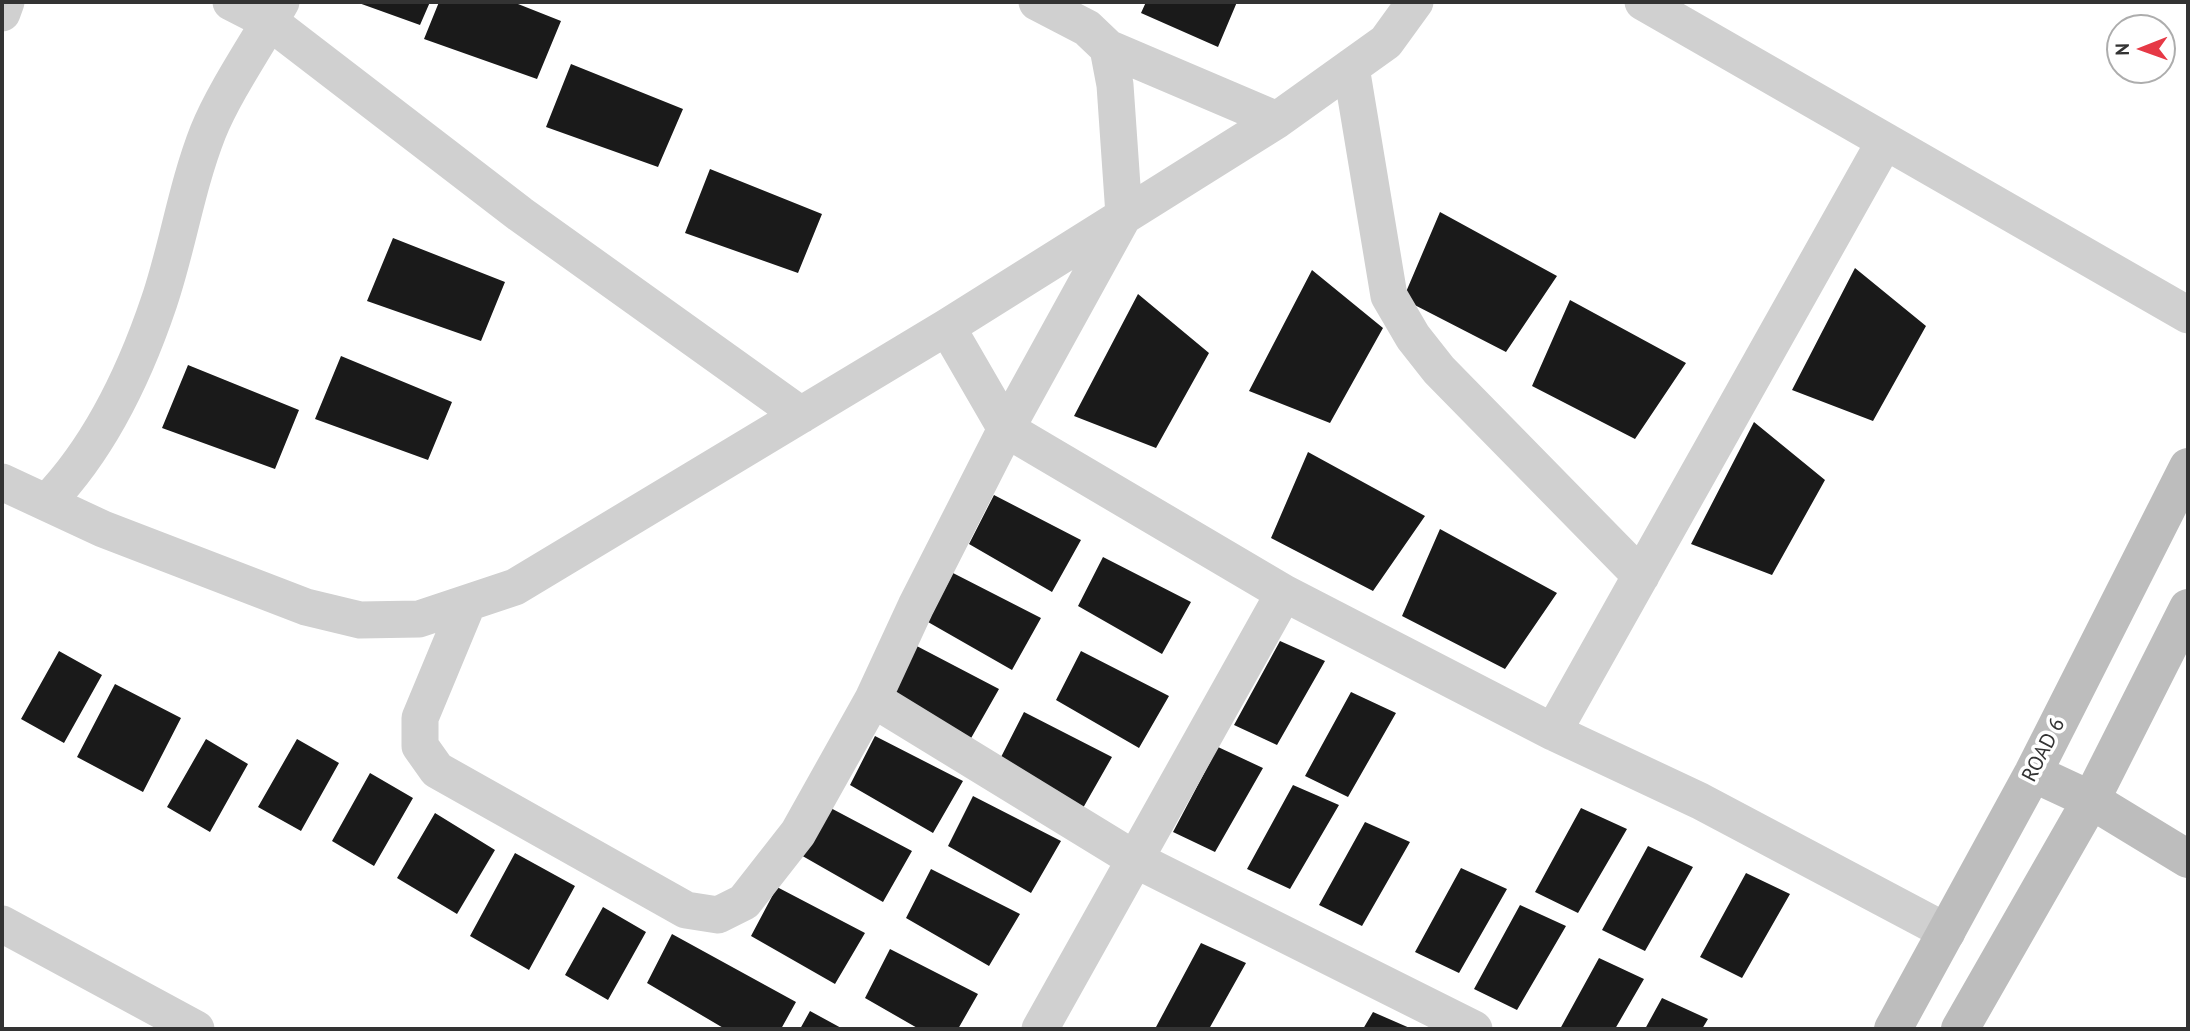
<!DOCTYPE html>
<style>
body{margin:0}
#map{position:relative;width:2190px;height:1031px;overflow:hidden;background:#fff;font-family:"PT Sans",sans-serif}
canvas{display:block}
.frame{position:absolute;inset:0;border:4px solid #333;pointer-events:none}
.north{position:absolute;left:2106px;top:14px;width:70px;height:70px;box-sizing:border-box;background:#fff;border:2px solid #adadad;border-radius:50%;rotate:269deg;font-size:19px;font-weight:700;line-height:28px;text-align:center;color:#333}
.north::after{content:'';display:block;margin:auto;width:24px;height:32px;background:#e63946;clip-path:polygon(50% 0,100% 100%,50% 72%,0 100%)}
</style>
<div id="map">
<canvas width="2190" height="1031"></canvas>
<div class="frame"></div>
<div class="north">N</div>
</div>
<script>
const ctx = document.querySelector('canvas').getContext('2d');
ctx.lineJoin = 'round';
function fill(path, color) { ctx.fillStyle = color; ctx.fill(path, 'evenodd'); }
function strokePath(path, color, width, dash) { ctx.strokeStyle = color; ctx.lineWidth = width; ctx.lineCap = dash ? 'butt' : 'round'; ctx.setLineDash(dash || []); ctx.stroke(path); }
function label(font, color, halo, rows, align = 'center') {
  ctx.font = font + ' "PT Sans",sans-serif'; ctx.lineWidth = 7; ctx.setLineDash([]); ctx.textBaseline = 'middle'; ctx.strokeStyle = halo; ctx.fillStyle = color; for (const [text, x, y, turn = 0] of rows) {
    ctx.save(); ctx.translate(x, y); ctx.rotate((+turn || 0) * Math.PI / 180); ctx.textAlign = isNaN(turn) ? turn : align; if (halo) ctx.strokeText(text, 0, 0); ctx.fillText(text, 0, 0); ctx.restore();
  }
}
const building = new Path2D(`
 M356,2h74l-10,23z
 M439,2h74l48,19 -24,58 -113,-40z
 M1146,2h91l-19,45 -77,-34z
 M571,64l112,45 -25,58 -112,-40z
 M710,169l112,45 -24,59 -113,-40z
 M1440,212l117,64 -51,76 -103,-53z
 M393,238l112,44 -24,59 -114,-40z
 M1855,268l71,58 -53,95 -81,-31z
 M1312,270l71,58 -53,95 -81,-32z
 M1138,294l71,59 -53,95 -82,-32z
 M1570,300l116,63 -51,76 -103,-53z
 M341,356l111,46 -24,58 -113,-41z
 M188,365l111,45 -24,59 -113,-41z
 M1754,422l71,58 -53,95 -81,-31z
 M1308,452l117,64 -52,75 -102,-53z
 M994,495l87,45 -29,52 -83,-48z
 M1440,529l117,64 -52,76 -103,-53z
 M1103,557l88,45 -29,52 -84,-48z
 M953,573l88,45 -29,52 -84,-48z
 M1280,641l45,20 -48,84 -43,-20z
 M911,643l88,46 -29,51 -84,-48z
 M59,651l43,24 -38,68 -43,-24z
 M1081,651l88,45 -30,52 -83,-48z
 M115,684l66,34 -38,74 -66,-35z
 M1351,692l45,21 -48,84 -43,-21z
 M1024,712l88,45 -29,51 -84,-47z
 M875,736l88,45 -30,52 -83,-48z
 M206,739l42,25 -38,68 -43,-25z
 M297,739l42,24 -38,68 -43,-24z
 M1218,747l45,21 -48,84 -42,-20z
 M370,773l43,25 -39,68 -42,-25z
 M1293,785l46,20 -49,84 -43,-20z
 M973,796l88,45 -30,52 -83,-47z
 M825,805l87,46 -29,51 -84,-48z
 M1581,808l46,21 -49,84 -43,-21z
 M435,813l60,37 -38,64 -60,-36z
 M1365,822l45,20 -48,84 -43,-21z
 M1648,846l45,21 -48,84 -43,-21z
 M515,853l60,33 -46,84 -59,-34z
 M1461,868l46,21 -48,84 -44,-21z
 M931,869l89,45 -31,52 -83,-48z
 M1746,873l44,21 -48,84 -42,-21z
 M777,887l88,46 -30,51 -84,-48z
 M1520,905l46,21 -49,84 -43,-21z
 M603,907l43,25 -38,68 -43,-25z
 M672,934l124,68 -15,27h-56l-78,-46z
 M1201,943l45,20 -37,66 -53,-2z
 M890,949l88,45 -20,35h-39l-54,-31z
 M1599,958l45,21 -29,50h-55z
 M1662,998l46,21 -6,10h-57z
 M810,1011l33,18h-43z
 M1373,1012l39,17h-49z`);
const street = new Path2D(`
 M231,2l39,20 250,192 281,201
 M1643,2l545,313
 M2,13l4,-11
 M1108,48l169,72
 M1351,67l38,229 24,41 26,33 202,206
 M947,327l59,102 278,164 269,139 147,69 247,131
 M2,482l101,47 203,78 54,13 59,-1 96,-32 432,-260 330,-207 109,-78 29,-40
 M48,501c52,-54 87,-128 111,-199 19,-56 27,-114 49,-170 16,-40 51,-91 73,-130
 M467,605l-47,113v28l17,24 249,140 32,5 26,-13 54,-69 75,-134 43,-93 90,-177 118,-214 -9,-130 -7,-37 -21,-20 -50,-26
 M873,699l263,161 338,169
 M1553,732l332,-591
 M2,924l194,105
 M1040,1029l244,-436`);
const secondary = new Path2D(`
 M2033,773l58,27 97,59
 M1893,1029l140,-256 155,-306
 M1960,1029l131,-229 97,-192`);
const streetNames = [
 ["ROAD 6",2044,750,-63]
];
fill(building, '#1a1a1a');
strokePath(street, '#d0d0d0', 37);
strokePath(secondary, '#bdbdbd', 38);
label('21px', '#333', '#fff', streetNames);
</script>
